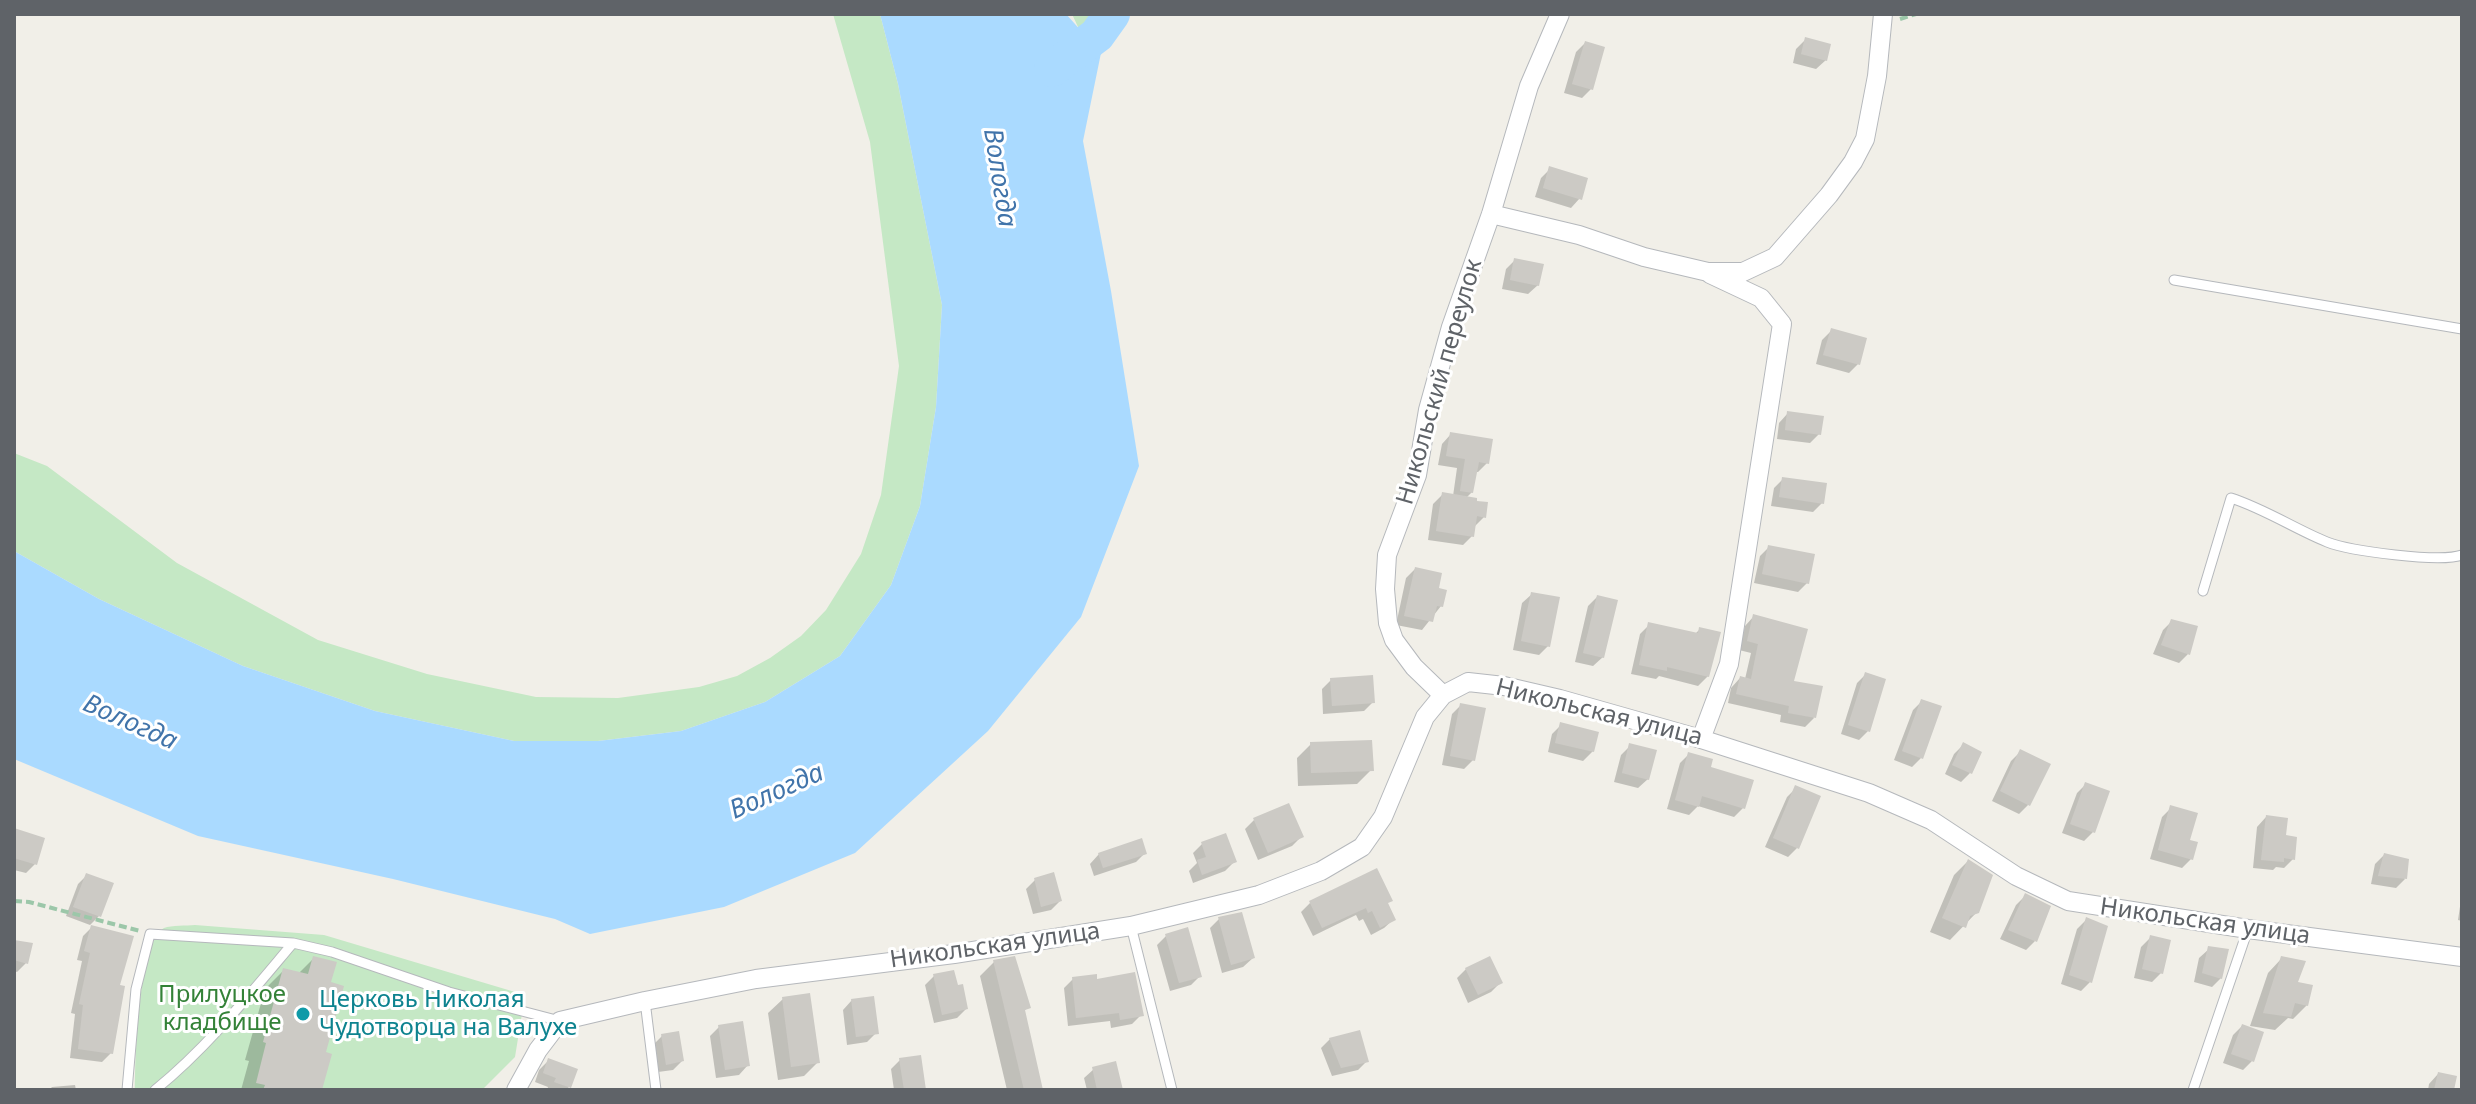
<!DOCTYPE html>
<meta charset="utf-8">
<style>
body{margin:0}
#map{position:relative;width:2476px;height:1104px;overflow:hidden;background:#f1efe8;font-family:"Noto Sans",sans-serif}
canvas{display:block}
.frame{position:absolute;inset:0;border:16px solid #5f6368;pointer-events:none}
</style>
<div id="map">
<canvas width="2476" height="1104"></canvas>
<div class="frame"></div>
</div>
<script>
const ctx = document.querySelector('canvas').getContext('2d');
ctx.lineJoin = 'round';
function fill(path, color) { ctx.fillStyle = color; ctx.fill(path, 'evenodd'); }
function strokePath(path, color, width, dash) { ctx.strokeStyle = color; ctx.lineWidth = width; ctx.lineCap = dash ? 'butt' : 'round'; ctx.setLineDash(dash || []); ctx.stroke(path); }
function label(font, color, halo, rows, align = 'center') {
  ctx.font = font + ' "Noto Sans",sans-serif'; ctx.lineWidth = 6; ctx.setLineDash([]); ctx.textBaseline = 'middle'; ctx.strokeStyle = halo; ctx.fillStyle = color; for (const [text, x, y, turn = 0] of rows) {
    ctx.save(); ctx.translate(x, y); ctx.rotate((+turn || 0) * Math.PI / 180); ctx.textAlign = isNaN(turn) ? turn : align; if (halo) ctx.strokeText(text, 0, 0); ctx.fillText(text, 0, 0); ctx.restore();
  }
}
const green = new Path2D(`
 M833,14h47l18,70 44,221 -6,102 -16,99 -29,79 -51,71 -75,46 -84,29 -83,10h-84l-139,-30 -132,-45 -144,-67 -85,-48v-98l33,13 130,97 141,77 109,34 109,23 82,1 81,-11 38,-11 33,-18 31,-22 25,-26 35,-56 20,-59 18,-129 -29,-224z
 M1072,14h33c-8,10 -13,17 -27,13z
 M195,925l129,10 201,60 -10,62 -33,33h-347c0,-27 3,-150 29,-162 8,-3 22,-2 31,-3z`);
const water = new Path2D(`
 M880,14h186l35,39 -18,88 28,150 28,175 -58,151 -93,114 -133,122 -131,54 -134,27 -35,-15 -162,-40 -195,-43 -184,-77v-208l85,48 144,67 132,45 139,30h84l83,-10 84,-29 75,-46 51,-71 29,-79 16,-99 6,-102 -44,-221z`);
const shadow = new Path2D(`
 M1805,40l21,20 -10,9 -23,-6 3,-14z
 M1585,43l6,46 -9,9 -18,-5 12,-41z
 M1550,169l30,29 -9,10 -36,-11 6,-19z
 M1515,260l23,25 -10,9 -26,-5 4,-20z
 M1831,331l27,33 -9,9 -33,-9 6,-24z
 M1788,413l31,21 -9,9 -33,-4 2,-16z
 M1451,434l36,29 -9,9h-2l-4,20 -6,6 18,19 -10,10 -2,9 -9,9 -35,-5 5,-36 9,-9 11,1 4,-28 -19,-3 4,-21z
 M1783,479l39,24 -9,9 -42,-6 3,-18z
 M1769,547l38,36 -9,9 -44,-9 6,-27z
 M1415,569l22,21 4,16 -19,24 -26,-5 10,-47z
 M1532,594l16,52 -9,9 -26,-5 9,-47z
 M1597,597l6,60 -10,9 -18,-4 13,-56z
 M1754,616l60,102 -9,9 -25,-5 1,-7 -53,-12 3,-15 9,-10 5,1 6,-26 -12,-3 6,-24z
 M2172,621l16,33 -9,9 -26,-9 10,-24z
 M1649,625l46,9 5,-5 8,47 -10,10 -39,-10 -3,3 -25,-5 9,-40z
 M1866,674l2,57 -9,9 -18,-6 16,-51z
 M1331,680l42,22 -9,9 -41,3 -1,-25z
 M1922,701l-1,57 -9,9 -18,-7 19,-50z
 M1461,705l12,55 -9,9 -22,-4 10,-51z
 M1561,725l32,26 -10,10 -35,-9 4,-18z
 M1311,744l60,26 -14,14 -59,2 -1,-28z
 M1963,745l7,28 -9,9 -16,-8 9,-20z
 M1630,746l18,33 -10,9 -24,-6 7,-27z
 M2020,752l8,53 -9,9 -27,-13 19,-40z
 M1689,754l19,14 35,40 -9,9 -36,-11 -9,9 -22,-6 13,-46z
 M2086,784l7,48 -9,9 -22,-8 15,-40z
 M1796,788l1,60 -9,9 -23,-10 22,-50z
 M2171,808l17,34 3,17 -9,9 -32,-9 12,-42z
 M2266,817l18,20 9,22 -9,9 -8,-1 -3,3 -20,-2 4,-41z
 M1254,820l47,17 -9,9 -34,14 -13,-31z
 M14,830l21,34 -9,9 -12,-3z
 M1202,844l32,18 -9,9 -32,12 -4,-12 8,-8 -4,-10z
 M1145,853l-9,9 -42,14 -4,-12 9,-10z
 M2384,855l21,24 -9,9 -25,-4 4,-20z
 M1968,861l9,51 -27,28 -20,-8 24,-57z
 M87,875l24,10 -12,31 -9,9 -24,-9 12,-32z
 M1035,880l25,21 -9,9 -18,4 -7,-25z
 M2462,893v28l-4,-1z
 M2025,896l10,45 -9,9 -26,-11 16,-34z
 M1310,903l76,2 8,14 -10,9 -13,7 -8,-16 -4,2 -3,-6 -43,21 -12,-24z
 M1219,919l34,39 -10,9 -21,6 -12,-45z
 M2086,920l4,62 -9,9 -20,-7 16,-55z
 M92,927l26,60 -7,66 -9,9 -32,-4 5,-44 -4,-1 11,-52 -5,-1 6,-24z
 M1166,936l34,40 -9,9 -21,6 -13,-46z
 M2150,938l11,35 -9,9 -18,-4 7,-31z
 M14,942l12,21 -9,9 -3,-1z
 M2209,949l12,29 -9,9 -18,-5 5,-24z
 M314,958l9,95 -3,37h-79l8,-29 -4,-1 20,-71 19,-19 14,4z
 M2282,958l25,47 -14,14 -5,-1 -13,12 -25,-4 18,-53z
 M994,962l34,45 -5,5 18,78h-34l-27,-114z
 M1466,969l34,14 -9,9 -23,11 -11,-25z
 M934,976l32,33 -9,9 -23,5 -9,-38z
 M1073,979l22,2 46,34 -9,9 -21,4 -1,-7 -42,5 -4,-38z
 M783,999l35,63 -14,14 -26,4 -10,-67z
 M852,1000l24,33 -9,9 -20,3 -4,-35z
 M2242,1026l10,35 -9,9 -20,-7 10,-28z
 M719,1027l29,38 -9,10 -23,3 -6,-42z
 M662,1036l20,25 -9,9 -15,2 -5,-27z
 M1330,1039l37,22 -9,9 -26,6 -11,-28z
 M900,1060l24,30h-30l-3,-21z
 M548,1061l21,26 -3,3h-19l1,-3 -13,-5 4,-12z
 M1094,1069l27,21h-34l-3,-12z
 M2438,1074l14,16h-24l1,-6z
 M75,1085l1,5h-27l3,-3z`);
const river = new Path2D(`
 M1052,69l45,-34 15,-21`);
const building = new Path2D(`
 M1805,37l26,7 -4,17 -26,-7z
 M1585,41l20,6 -12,43 -21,-6z
 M1549,166l39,12 -6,22 -39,-12z
 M1514,258l30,6 -5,22 -29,-6z
 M1831,328l36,10 -7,27 -37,-10z
 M1787,411l37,5 -3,19 -36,-5z
 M1450,432l43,7 -4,25 -10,-2 -6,31 -13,-2 5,-32 -19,-3z
 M1782,477l45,6 -3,21 -45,-7z
 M1442,492l35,6v3l11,1 -2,16 -9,-2 -3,21 -38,-6z
 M1768,545l47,9 -6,30 -47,-10z
 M1415,567l27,6 -3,15 8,2 -4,17 -6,-1 -4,16 -29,-6z
 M1531,592l29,5 -10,50 -29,-6z
 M1597,595l21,5 -14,58 -21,-5z
 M1753,614l55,15 -14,52 29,5 -7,32 -28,-5 1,-7 -53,-12 4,-18 11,3 7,-35 -11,-3z
 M2171,619l27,7 -8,29 -29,-10z
 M1648,622l50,11 1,-6 22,5 -12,45 -42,-10v4l-28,-6z
 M1865,672l21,7 -16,53 -22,-7z
 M1373,675l2,28 -43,3 -2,-28z
 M1921,699l21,7 -19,53 -21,-8z
 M1460,703l26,5 -11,53 -25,-5z
 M1560,722l39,10 -5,20 -39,-9z
 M1372,740l2,31 -63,2 -1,-31z
 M1963,742l19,10 -10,22 -20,-9z
 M1629,743l28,7 -8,30 -27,-7z
 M2020,749l31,15 -21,42 -30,-15z
 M1688,752l25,7 -2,8 43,13 -9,29 -43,-13 -3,11 -24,-7z
 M2085,782l25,9 -15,42 -25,-9z
 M1795,785l26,11 -22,53 -26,-11z
 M1289,803l15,34 -36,16 -15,-35z
 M2170,805l28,8 -8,27 8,2 -5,18 -35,-10z
 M2266,815l22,3 -2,17 11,2 -2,23 -11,-2v4l-23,-2z
 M14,828l31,10 -8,27 -23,-7z
 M1226,833l11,29 -35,13 -5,-15 9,-3 -5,-15z
 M1142,838l5,16 -44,14 -5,-15z
 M2384,853l25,6 -2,20 -29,-3z
 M1968,859l25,16 -14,38 -9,3 -4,12 -24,-10z
 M1377,868l16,33 -5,2 8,17 -16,8 -8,-17 -4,2 -2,-5 -44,20 -13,-27z
 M1054,872l8,29 -21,6 -7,-29z
 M86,873l28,10 -13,34 -28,-10z
 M2025,893l26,13 -14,36 -29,-12z
 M1242,912l13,46 -24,7 -13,-48z
 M2086,917l22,9 -16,57 -23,-8z
 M91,925l43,11 -14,49 5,1 -12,68 -35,-5 5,-44 -4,-1 11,-51 -6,-2z
 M1188,927l14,50 -23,6 -14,-49z
 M2150,935l21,5 -8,34 -21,-5z
 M14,940l19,3 -5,21 -14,-4z
 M2208,946l21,3 -7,30 -20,-6z
 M313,956l24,6 -6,20 13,4 -18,66 6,2 -10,36h-59l2,-5 -9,-2 10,-40 -3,-1 20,-74 25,6z
 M1015,956l16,52 -6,2 18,80h-19l-31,-130z
 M1490,956l13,27 -25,12 -13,-27z
 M2281,956l25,5 -8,21 15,3 -5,21 -13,-3 -4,14 -28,-4z
 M954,970l4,15 5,-1 5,25 -26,6 -9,-41z
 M1135,972l9,44 -24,4 -1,-7 -43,5 -4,-41 25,-3v5z
 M810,993l10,70 -29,4 -9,-70z
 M874,996l5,38 -23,3 -5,-38z
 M743,1021l7,45 -25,4 -7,-45z
 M2242,1024l22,8 -10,30 -23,-8z
 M1360,1030l9,32 -28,6 -12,-30z
 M679,1031l5,30 -18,4 -5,-31z
 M921,1055l5,35h-22l-5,-32z
 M548,1058l30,11 -7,19 -17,-6 2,-4 -13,-5z
 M1116,1061l7,29h-26l-5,-23z
 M2438,1072l19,4 -3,14h-20z`);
const path = new Path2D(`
 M1900,19l16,-5
 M14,901l15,1 111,29`);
const lane = new Path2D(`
 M2174,280l288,49
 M2203,591l28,-93c34,11 64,31 96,44 23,9 113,21 135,13
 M1131,926l41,164
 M645,1001l11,89
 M127,1090l9,-101 14,-55 143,9
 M155,1090c52,-42 95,-96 138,-147l39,9 117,40 111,29
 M2193,1090l55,-161`);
const street = new Path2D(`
 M1491,214l88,21 65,22 64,15h35l32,-15 54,-62 24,-33 12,-23 12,-63 6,-62
 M1443,695l-29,-28 -20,-27 -6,-17 -3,-34 2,-34 30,-80 11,-65 23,-83 40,-113 38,-128 31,-72
 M1701,739l28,-75 53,-340 -21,-26 -51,-24
 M516,1090l22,-40 22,-29 85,-20 111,-22 198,-25 177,-28 128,-31 62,-24 41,-24 21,-30 42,-100 18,-22 25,-13 36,4 56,13 141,40 168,54 62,27 85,56 52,25 180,28 214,28`);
const markers = [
 [303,1014,8,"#0f9aa8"]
];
const streetNames = [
 ["Никольский переулок",1440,382,-74],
 ["Никольская улица",1599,713,14],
 ["Никольская улица",2205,922,8],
 ["Никольская улица",995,946,-8]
];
const parkNames = [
 ["Прилуцкое",222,995],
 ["кладбище",222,1023]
];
const cultureNames = [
 ["Церковь Николая",319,1000],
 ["Чудотворца на Валухе",319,1028]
];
const waterNames = [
 ["Вологда",999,178,81],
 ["Вологда",130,723,24],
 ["Вологда",777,792,-24]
];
fill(green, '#c5e8c5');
fill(water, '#aadaff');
fill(shadow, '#0003');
strokePath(river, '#aadaff', 36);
fill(building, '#cccac5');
strokePath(lane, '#b5b8bc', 11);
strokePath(street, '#b5b8bc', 20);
strokePath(path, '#9cc7a9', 4, [8, 4]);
strokePath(lane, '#fff', 9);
strokePath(street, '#fff', 18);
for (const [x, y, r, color] of markers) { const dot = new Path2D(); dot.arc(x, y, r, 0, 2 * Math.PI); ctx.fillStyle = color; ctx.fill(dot); strokePath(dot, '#fff', 3); }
label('24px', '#5f6368', '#fff', streetNames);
label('24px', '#348238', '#fff', parkNames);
label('24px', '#0d838f', '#fff', cultureNames, 'left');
label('italic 26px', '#4174aa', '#fff', waterNames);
</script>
